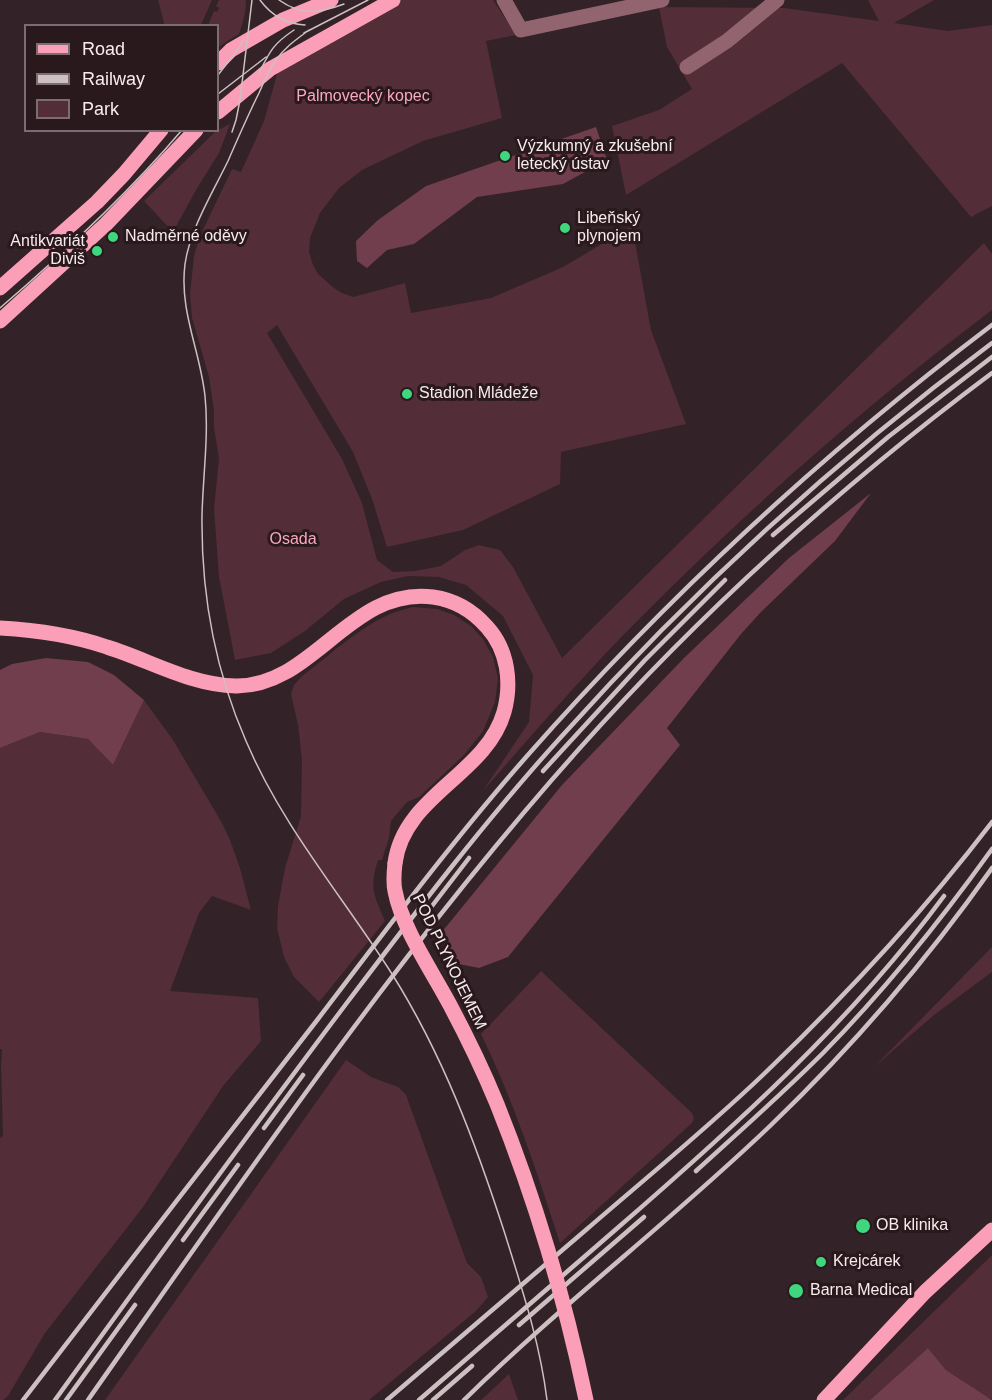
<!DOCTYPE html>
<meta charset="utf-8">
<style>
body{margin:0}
#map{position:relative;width:992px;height:1400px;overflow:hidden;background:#332227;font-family:Arial,sans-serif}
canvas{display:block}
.legend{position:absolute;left:24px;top:24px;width:195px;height:108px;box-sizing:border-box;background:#29191d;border:2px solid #7b6d71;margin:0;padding:8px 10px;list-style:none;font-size:18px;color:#f7ebee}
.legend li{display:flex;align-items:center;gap:12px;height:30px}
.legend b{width:30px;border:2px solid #7b6d71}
</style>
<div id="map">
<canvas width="992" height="1400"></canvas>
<ul class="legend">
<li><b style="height:8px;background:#fb9fb9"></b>Road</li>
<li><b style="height:8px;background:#cdc0c3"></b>Railway</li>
<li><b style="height:16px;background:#532d38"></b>Park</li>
</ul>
</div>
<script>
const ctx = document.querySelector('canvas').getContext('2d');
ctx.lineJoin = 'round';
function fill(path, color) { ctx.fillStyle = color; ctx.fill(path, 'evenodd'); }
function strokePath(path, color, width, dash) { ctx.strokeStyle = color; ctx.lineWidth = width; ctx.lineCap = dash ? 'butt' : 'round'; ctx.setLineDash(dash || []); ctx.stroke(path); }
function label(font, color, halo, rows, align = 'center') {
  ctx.font = font + ' Arial,sans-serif'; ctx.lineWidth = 6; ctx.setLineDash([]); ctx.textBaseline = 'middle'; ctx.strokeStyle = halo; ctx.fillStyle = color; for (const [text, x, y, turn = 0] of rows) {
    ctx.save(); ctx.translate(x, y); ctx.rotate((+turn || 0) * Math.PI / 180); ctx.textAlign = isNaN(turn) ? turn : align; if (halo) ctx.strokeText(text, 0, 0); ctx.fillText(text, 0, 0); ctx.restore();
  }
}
const green = new Path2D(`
 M158,0h54l-11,25 -38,1 1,-3z
 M219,0h27c0,12 -3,23 -7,34l-21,13v-21l-10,-1 6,-14 3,1 2,-4 -3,-2z
 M402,0h91l23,35 -30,6 16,77 -79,23 -61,29 -23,18 -19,25 -10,25 -1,14 4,13 5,9 16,14 8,5 11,4 52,-14 6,30 80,-15 72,-31 69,-41 19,104 35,94 -125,28 -1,32 -97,46 -76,17 -15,-48 -19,-47 -76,-127 -10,8 75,126 20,44 15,57 16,12 22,-1 26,-5 24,-16 14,-5 21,5 13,17 49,91 422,-415 8,11v56c-138,104 -266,219 -386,343 -42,45 -83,92 -124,139l47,-70 4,-47 -30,-59 -37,-31 -27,-8 -31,-1 -27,6 -37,17 -39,32 -34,22 -36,7 -16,-83 -5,-68 5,-51 -5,-30v-17l-5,-34 -17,-59 -2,-24 4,-38 5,-18 33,-69 9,3 23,-51 14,-50z
 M868,0h66l-40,23 54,8 44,-6v181l-21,11 -129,-154 -216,132 -14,-69 47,-16 33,-21 -25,-42 -8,-40 125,1 95,13z
 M230,124l-11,29 -23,37 -23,42 -29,-31 72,-70z
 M413,607l24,2 17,6 17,11 12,13 10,18 5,21 -3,24 -12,29 -19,24 -45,42 -12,5 -16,19 -2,17 -7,22h-4c-9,28 -4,35 7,61l-66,81 -25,-25 -10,-20 -7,-29 1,-22 7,-38 16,-52 1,-56 -4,-35 -7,-31 3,-9 7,-8c29,-22 56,-48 89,-63 7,-3 15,-5 23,-7z
 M144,700l29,40 49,83 8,17 10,28 11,42 -39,-14 -13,17 -29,78 88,7 3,43 -38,45 -80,121 -98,126 -37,63 -5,4h-3v-262l3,-2 -2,-71 1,-16h-2v-301l40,-16 48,7 25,26z
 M992,947v25l-58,43 -60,52z
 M541,971l151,142 2,5 -2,5 -132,120c-23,-71 -46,-141 -79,-209z
 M346,1060l25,17 27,10 8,8 61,168 14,14 7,20 -12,14 -107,89h-264z
 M992,1255v144l-5,-2 -41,-27 -18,-22 -58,52h-27z
 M509,1374l9,26h-37z`);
const forest = new Path2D(`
 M596,127l11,33 -44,24 -86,13 -63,47 -27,6 -20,18 -10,-7 -1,-20 22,-21 48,-34z
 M871,493l-36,48 -74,71 -20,22 -74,94 13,17 -172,212 -29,11 -30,-6 -8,-29 121,-148 122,-127 105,-100z
 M46,658l42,4 26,13 30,25 -31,65 -25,-26 -48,-7 -40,16v-78l12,-6z
 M928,1348l18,22 46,30h-122z`);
const minor = new Path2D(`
 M504,0l17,30 141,-30
 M687,67l40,-26 50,-41`);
const major = new Path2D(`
 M218,63l13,-13 52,-30 48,-20
 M218,112l52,-43 123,-69
 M0,288l97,-86 27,-28 37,-44
 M0,321l106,-97 90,-94
 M0,628c36,2 72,7 107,19 42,13 83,38 129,39 77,1 115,-100 197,-89 22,3 40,14 54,30 21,23 25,56 17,85 -18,63 -100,83 -109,151
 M824,1400l101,-108 67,-62`);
const tram = new Path2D(`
 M260,0c11,15 26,24 45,25
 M279,0c22,16 41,13 65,4
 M309,30c-12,9 -24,17 -33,30 -7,10 -12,21 -17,33 -11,22 -21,45 -31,68 -15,31 -38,68 -43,103 -6,47 15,86 20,132 4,39 -2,79 -3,119 -1,77 13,155 44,226 36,85 97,156 146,233 51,81 84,170 113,260 17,55 35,109 42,166
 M304,33l64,-33
 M259,73c11,-22 14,-29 35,-43
 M218,75l21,-27 5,-9
 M218,94l48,-37
 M232,132l4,-12 4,-20 12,-100
 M0,308c64,-55 127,-113 182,-178`);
const rail = new Path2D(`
 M773,535l115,-98 104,-80
 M543,771l102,-111 80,-80
 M432,906l37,-48
 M264,1128l39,-53
 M696,1171c43,-39 86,-77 127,-118 62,-63 118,-133 169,-204
 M183,1240l55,-75
 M519,1325l125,-108
 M23,1400c98,-128 196,-254 295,-381 68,-89 135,-179 209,-263 140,-159 296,-303 465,-431
 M55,1400c96,-133 193,-266 291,-396 69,-91 138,-182 215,-267 130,-145 274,-277 431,-394
 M66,1400l69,-95
 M88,1400c156,-222 310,-448 491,-651 124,-139 263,-264 413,-376
 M387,1400c67,-57 133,-114 200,-171 60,-52 123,-103 180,-158 81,-78 157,-160 225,-249
 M419,1400c65,-56 130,-113 195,-169 119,-103 236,-208 330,-335
 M433,1400l39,-34
 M464,1400c98,-96 208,-180 307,-275 81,-78 156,-165 221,-257`);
const majorBridge = new Path2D(`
 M395,863c-1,9 -2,19 0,28 7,37 37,80 55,114 17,32 33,65 47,99 38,95 68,195 89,296`);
const markers = [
 [505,156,6,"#3ed77d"],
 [565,228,6,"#3ed77d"],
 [113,237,6,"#3ed77d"],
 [97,251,6,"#3ed77d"],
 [407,394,6,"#3ed77d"],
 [863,1226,8,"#3ed77d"],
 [821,1262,6,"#3ed77d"],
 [796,1291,8,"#3ed77d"]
];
const parkNames = [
 ["Palmovecký kopec",363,97],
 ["Osada",293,540]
];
const poiNames = [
 ["Výzkumný a zkušební",517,147],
 ["letecký ústav",517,165],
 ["Libeňský",577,219],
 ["plynojem",577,237],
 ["Nadměrné oděvy",125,237],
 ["Antikvariát",85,242,"right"],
 ["Diviš",85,260,"right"],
 ["Stadion Mládeže",419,394],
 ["OB klinika",876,1226],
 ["Krejcárek",833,1262],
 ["Barna Medical",810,1291]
];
const streetNames = [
 ["POD PLYNOJEMEM",449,962,64]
];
fill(green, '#532d38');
fill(forest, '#713e4d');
strokePath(minor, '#916470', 15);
strokePath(major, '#fb9fb9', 15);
strokePath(tram, '#cdc0c3', 1.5);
strokePath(rail, '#cdc0c3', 4.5);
strokePath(majorBridge, '#fb9fb9', 15);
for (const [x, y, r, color] of markers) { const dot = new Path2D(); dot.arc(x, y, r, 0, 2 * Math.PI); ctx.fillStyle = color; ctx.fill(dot); strokePath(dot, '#29191d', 2); }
label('16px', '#fba7be', '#29191d', parkNames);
label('16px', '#f7ebee', '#29191d', poiNames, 'left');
label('16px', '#f7ebee', '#29191d', streetNames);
</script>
